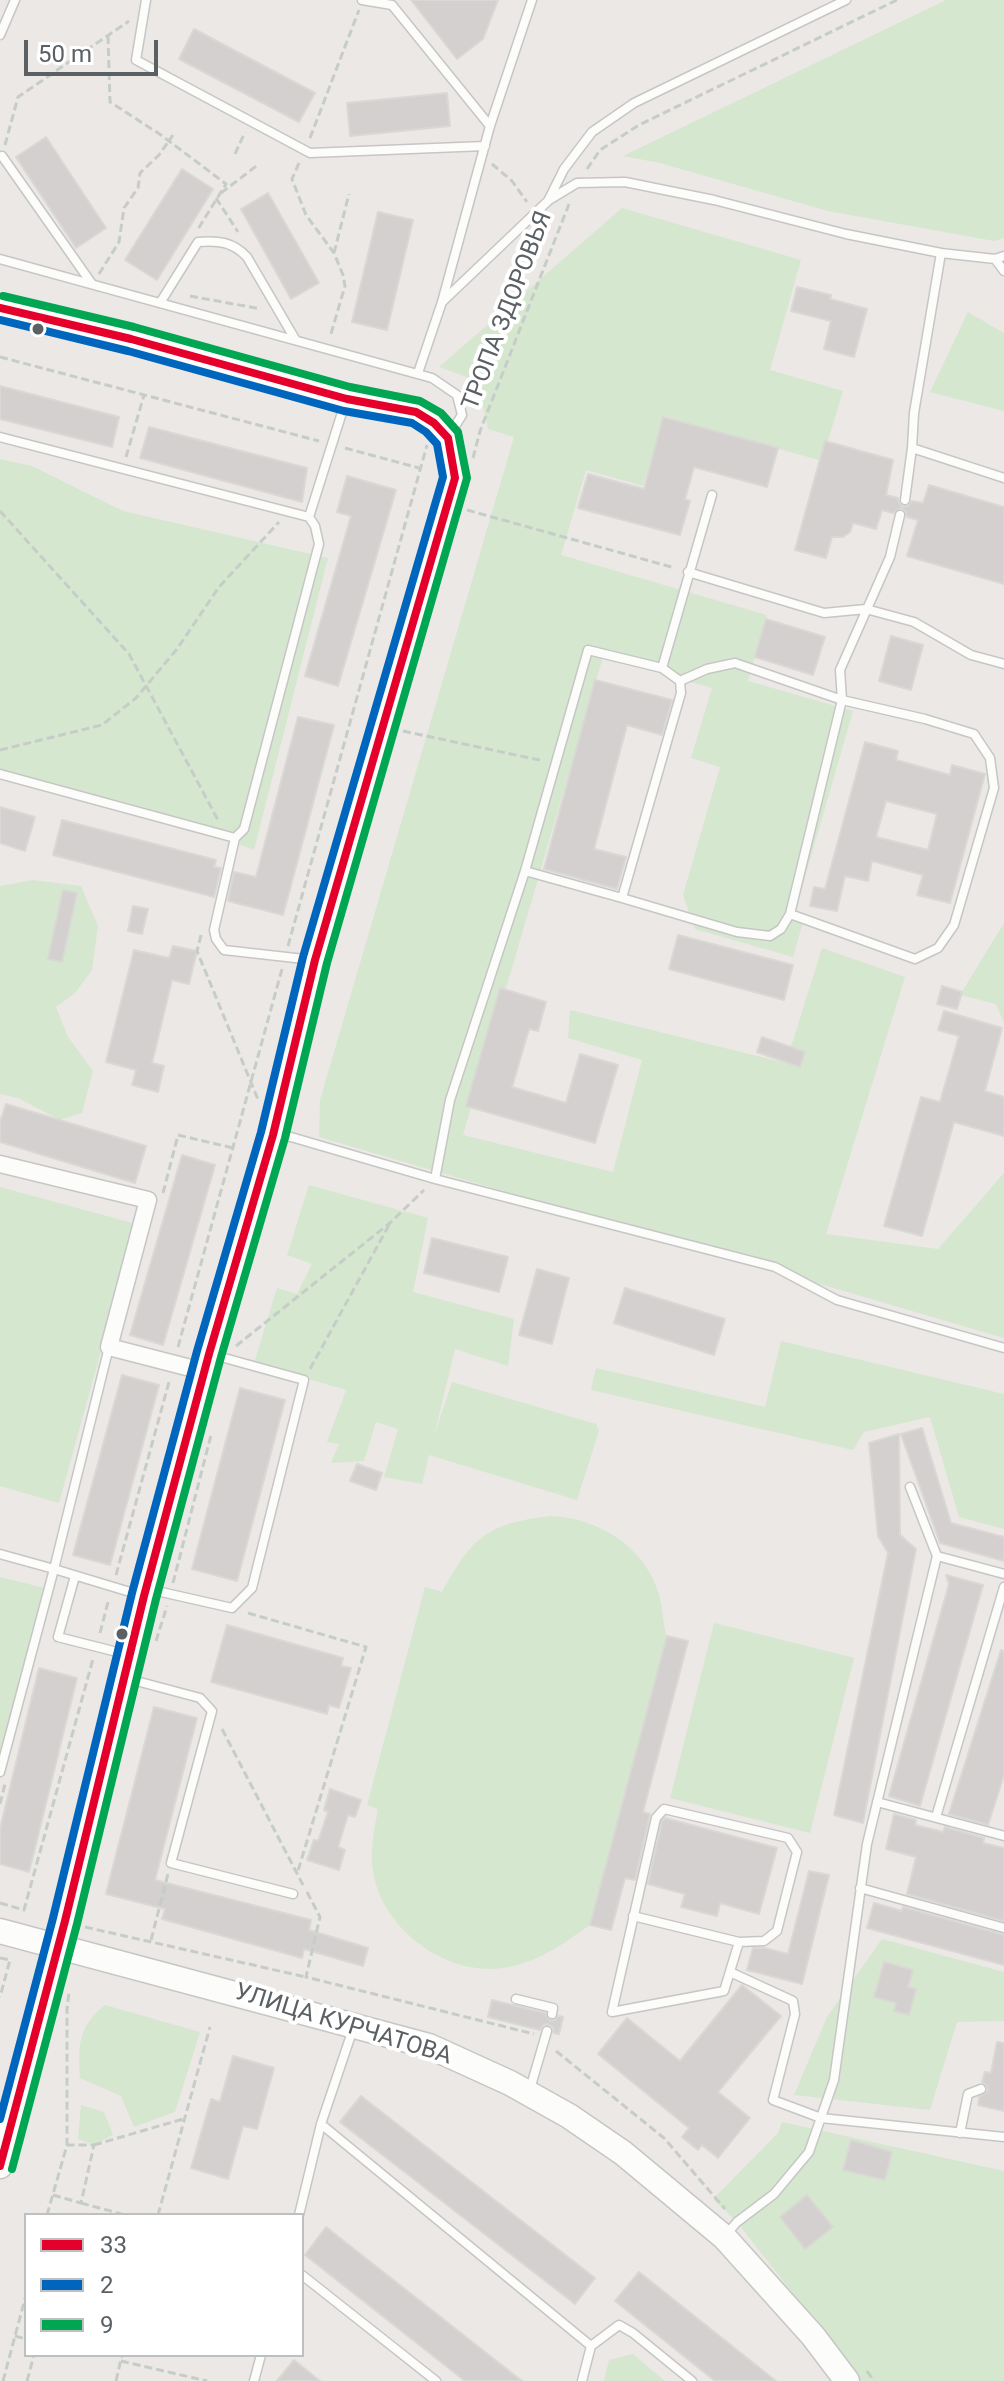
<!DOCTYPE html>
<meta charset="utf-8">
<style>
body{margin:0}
#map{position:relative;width:1004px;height:2381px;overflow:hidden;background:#ebe8e5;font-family:Roboto,sans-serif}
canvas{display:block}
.legend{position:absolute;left:24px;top:2213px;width:280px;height:144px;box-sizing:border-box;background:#fff;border:2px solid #bdbfc1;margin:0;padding:10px 14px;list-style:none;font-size:24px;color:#5a6064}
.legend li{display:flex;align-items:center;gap:16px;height:40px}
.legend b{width:40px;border:2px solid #bdbfc1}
.scale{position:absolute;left:24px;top:40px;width:134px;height:36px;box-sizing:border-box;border:4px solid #5a6064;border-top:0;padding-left:10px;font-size:24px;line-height:28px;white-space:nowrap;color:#5a6064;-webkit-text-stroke:6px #fff;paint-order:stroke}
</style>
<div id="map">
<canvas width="1004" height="2381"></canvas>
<ul class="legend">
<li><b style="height:10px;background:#e4002b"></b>33</li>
<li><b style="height:10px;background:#0065bd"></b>2</li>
<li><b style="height:10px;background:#00a651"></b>9</li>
</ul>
<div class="scale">50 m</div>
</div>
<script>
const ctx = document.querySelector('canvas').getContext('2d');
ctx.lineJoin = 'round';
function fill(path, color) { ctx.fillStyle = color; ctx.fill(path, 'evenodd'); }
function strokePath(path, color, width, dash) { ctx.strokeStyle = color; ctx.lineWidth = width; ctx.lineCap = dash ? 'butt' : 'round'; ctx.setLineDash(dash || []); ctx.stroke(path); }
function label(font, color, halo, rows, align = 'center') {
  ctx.font = font + ' Roboto,sans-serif'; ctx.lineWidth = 8; ctx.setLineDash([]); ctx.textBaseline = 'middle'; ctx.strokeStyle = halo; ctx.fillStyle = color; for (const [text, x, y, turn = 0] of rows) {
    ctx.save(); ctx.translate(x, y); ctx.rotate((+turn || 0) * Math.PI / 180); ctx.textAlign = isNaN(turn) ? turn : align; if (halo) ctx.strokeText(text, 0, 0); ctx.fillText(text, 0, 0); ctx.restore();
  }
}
const green = new Path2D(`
 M946,0h58v238l-10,3 -166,-30 -168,-48 -37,-7z
 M622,208l179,52 -31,110 73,21 -21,70 -158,-45 -21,70 -57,-16 -25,85 206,60 -19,66 105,30 -58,201 10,3 -12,42 -98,-28 -12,-34 37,-128 -29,-9 21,-70 -109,-31 -140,478 150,37 29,-112 -74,-22 2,-28 216,53 36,-115 83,29 -79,257 112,15 66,-76v165l-685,-201 1,-37 194,-663 -26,-8 -10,-48 -39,-14z
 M968,312l36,21v78l-74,-19z
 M0,459l32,7 91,45 205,47 -74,292 -119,-45 -135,-32z
 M33,880l48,6 17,40 -6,44 -17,23 -19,14 12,30 25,34 -11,42 -22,7 -42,-22 -18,-4v-208z
 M1004,923v100l-8,-19 -36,-9z
 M309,1185l119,33 -15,74 101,27 -6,47 -53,-17 -21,87 18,-54 144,42 3,7 -22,69 -148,-45 -7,29 -38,-7 14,-48 -22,-7 -12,39 -33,2 8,-19 -12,-2 19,-52 -92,-27 23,-75 20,6 15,-30 -25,-9z
 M0,1187l136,37 -77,279 -59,-17z
 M781,1341l223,53v135l-45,-12 -29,-100 -66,15 -11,18 -262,-60 5,-22 169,39z
 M551,1516c49,2 97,33 109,82 3,12 3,25 6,38l22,5 -77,289 -21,-5c-27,19 -53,38 -87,43 -56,8 -118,-37 -129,-92 -5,-23 0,-45 4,-67l-11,-4 58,-218 17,5c30,-55 46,-69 109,-76z
 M0,1577l45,11 -45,166z
 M714,1623l140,35 -44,175 -140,-35z
 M882,1939l122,33v49l-47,1 -27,88 -136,-15 33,-78z
 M105,2005l95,27 -25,80 -41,15 -13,-31 -41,-18c-2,-33 -2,-51 25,-73z
 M81,2105l23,7 9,23 -19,10 -16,-6z
 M782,2122l222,49v210h-143l-124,-159 -24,-23 65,-66z
 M633,2354l32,27h-61l5,-21z`);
const building = new Path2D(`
 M411,0h87l-15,39 -26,20z
 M194,29l121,64 -16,29 -120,-63z
 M447,93l3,33 -100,10 -3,-33z
 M46,137l60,91 -30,20 -60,-91z
 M182,169l31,20 -56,91 -32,-20z
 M268,193l51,90 -28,16 -50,-90z
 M378,212l35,8 -26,110 -35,-8z
 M797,287l34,8 -1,4 37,10 -13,48 -30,-8 7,-28 -40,-10z
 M0,386l119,31 -7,30 -112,-28z
 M663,417l115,31 -11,39 -73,-20 -9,32 5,2 -10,34 -102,-27 10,-34 56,15z
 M149,427l158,41 -5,34 -162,-44z
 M825,441l68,19 -7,35 12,3 1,5 4,4 5,-1 4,-5 11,2 6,-18 75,22v77l-97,-28 11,-36 -11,-3 -2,-6 -4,-3 -8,5 -11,-3 -6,19 -23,-6 -3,9 -7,5h-11l-6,21 -31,-8z
 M347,476l49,14 -58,196 -33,-10 46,-160 -14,-4z
 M766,619l59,18 -12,38 -58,-18z
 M891,636l32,9 -12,45 -32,-9z
 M595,680l77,20 -10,35 -35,-10 -33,124 32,8 -9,32 -73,-20z
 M298,717l36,8 -51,190 -55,-14 6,-29 22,5z
 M865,742l33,9 -2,9 54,15 2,-10 33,9 -35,129 -33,-8 6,-20 -51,-14 -4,20 -23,-5 -8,35 -27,-5 4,-19 11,2zM886,801l51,13 -9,36 -52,-13z
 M0,807l35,10 -10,34 -25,-8z
 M62,820l154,40 -2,7 7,1 -7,29 -161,-42z
 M63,890l14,3 -15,69 -14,-3z
 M133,906l15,3 -6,25 -14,-3z
 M678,935l115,30 -9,35 -115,-31z
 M173,946l24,5 -8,33 -17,-4 -20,83 12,3 -6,26 -26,-7 4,-15 -30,-8 28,-112 35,8z
 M942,986l20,6 -5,17 -20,-5z
 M500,988l46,14 -8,29 -9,-2 -17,58 54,16 14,-49 38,11 -23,78 -129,-37z
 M944,1011l58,17 -17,63 19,6v39l-50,-14 -32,114 -38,-10 37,-129 19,5 19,-66 -21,-6z
 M762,1037l43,15 -5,15 -43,-15z
 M6,1104l140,42 -11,37 -135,-41v-20z
 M182,1155l33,10 -52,180 -33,-10z
 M432,1238l76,19 -9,35 -75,-19z
 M537,1269l32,9 -17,66 -33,-9z
 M625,1288l100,31 -11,36 -100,-32z
 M122,1375l37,10 -49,180 -37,-10z
 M240,1388l45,12 -48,181 -45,-12z
 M922,1428l29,95 53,14v24l-64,-18 -39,-109z
 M899,1434l1,101 16,14 -53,274 -29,-8 54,-262 -10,-17 -9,-93z
 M357,1464l25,9 -6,17 -26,-9z
 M946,1575l37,10 -63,221 -31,-10 60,-212z
 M227,1625l116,33 -2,8 10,2 -12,40 -10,-3 -2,9 -116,-32z
 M667,1636l21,5 -45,171 7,2 -15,66 -10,-2 -14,52 -21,-5z
 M1001,1650l3,1v124l-16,50 -39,-11z
 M39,1668l38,10 -48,194 -29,-8v-35z
 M154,1707l43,11 -42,162 156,40 -2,10 59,18 -5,18 -59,-17 -2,9 -140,-39 3,-10 -59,-15z
 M330,1789l31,11 -6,17 -7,-2 -10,32 7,3 -6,20 -32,-10 7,-20 4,1 10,-29 -4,-2z
 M894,1814l22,6 -1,5 28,7 2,-5 39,11 -1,5 21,5v73l-97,-27 9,-37 -30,-8z
 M665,1818l112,30 -18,66 -39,-11 -3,13 -36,-9 4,-13 -37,-10 14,-63z
 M809,1871l20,4 -27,109 -55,-14 6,-22h11l24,6z
 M874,1903l28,8 1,-4 101,28v30l-137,-37z
 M884,1962l29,8 -5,17 8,2 -7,26 -15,-4 2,-8 -22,-6z
 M742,1985l39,31 -63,76 32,26 -32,40 -16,-13 -4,5 -16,-13 7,-9 -91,-74 29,-36 53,43z
 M492,2000l53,13 5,8 5,-1 4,-4 4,1 -4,17 -5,-1 -1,-6 -5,-3 -5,1 -3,5 -52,-13z
 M997,2042l7,1v68l-26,-6 1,-8 9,-6 -1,-5 -5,-4 3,-10 6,1z
 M233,2056l41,12 -17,61 -14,-3 -15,53 -37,-11 20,-69 9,3z
 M361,2096l234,182 -20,26 -235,-182z
 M851,2140l41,12 -7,28 -42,-10z
 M807,2195l26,32 -28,22 -25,-32z
 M326,2227l196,154h-57l-160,-126z
 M639,2272l137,109h-61l-100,-80z
 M294,2360l26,21h-43z`);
const path = new Path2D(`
 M108,36l2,66 51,33 65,49 -28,45
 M310,138l49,-128
 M5,145l13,-48 111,-76
 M235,154l10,-22
 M299,163l-7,16 14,36 28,38 9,22 2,11 -15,51
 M492,164l20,17 15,21
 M587,169l13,-19 39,-25 258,-125
 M221,193l38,-29
 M216,198l22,34
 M334,253l15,-59
 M99,274l20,-32 5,-34 14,-20 2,-15 19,-18 14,-20
 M190,296l71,13
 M0,357l319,84
 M345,448l74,20
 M126,457l18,-62
 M473,458l7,-27 89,-227
 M467,510l208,58
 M0,511l129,143 89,166
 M403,731l141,30
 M0,750l102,-25 34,-27 41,-49 42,-62 60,-65
 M201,935l-4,16 62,151
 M288,946l139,-501
 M163,1193l15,-58 55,13
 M236,1346l155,-124 33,-32
 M178,1347l104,-378
 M310,1369l79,-144
 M116,1575l53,-193
 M173,1583l38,-148
 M248,1613l118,34 -69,227
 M100,1633l9,-35
 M156,1641l11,-35
 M222,1729l81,156
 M0,1804l5,-20
 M307,1892l13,25 -14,60 228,57
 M0,1903l24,7 69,-251
 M85,1927l221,50
 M151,1940l17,-66
 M0,1958l10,2 -10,37
 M556,2051l108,87 61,71
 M94,2145l89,-26
 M53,2195l28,8 13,-58h-27
 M81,2203l44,12
 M47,2215l20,-70v-136l2,-17
 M158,2215l52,-188
 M15,2336l11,3
 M121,2361l86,20
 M867,2371l7,10
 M3,2381l23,-86
 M27,2381l7,-26
 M116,2381l6,-26`);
const lane = new Path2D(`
 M146,0l-10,60 174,93 175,-7
 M362,0l30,5 98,121
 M0,35l15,-35
 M2,156l90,128
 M549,199l15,-30 28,-37 42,-29 212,-103
 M941,253l-27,160 -2,35 92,30
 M0,259l432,119 25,17 5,20 -12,19
 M995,259l9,12
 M442,302l48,-176 42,-126
 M160,303l38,-61c20,-2 35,0 49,15l48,82
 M418,373l24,-71 107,-102 28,-17 48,-1 89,18 132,34 95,19 54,6 9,-3
 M0,437l309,80
 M905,500l7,-52
 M688,572l136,41 42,-4 48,13 57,33 33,9
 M680,681l27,-12 28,-6 107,37 83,19 49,15 16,24 4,30 -40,137 -16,23 -23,11 -125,-45
 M0,774l235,64
 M525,871l97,27 59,-205 -1,-12 -18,-13
 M622,898l115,34 33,4 11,-7 9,-15 52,-214 -2,-30 50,-113 10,-42
 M313,960l-89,-10 -8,-11 -2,-9 21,-92 9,-9 75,-285 -4,-18 -6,-9 36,-114
 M278,1136l13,1 144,42 340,88 62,33 167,48
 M435,1179l15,-79 75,-229 63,-221 74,18 50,-173
 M109,1347l-55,222 86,26
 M910,1487l27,69 67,18
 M0,1554l54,15 -54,203
 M75,1576l-17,61 67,17
 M148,1589l84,19 20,-20 52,-208 -94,-26
 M125,1678l75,20 12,13 -41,152 122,31
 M877,1802l127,34
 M936,1817l68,-230
 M860,1888l144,40
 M633,1916l106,26 25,-1 13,-10 20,-79 -9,-14 -124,-29 -8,9 -44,194 112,-21 15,-49
 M730,1972l63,29 2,13 -22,86 48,18 183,19
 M516,1999l37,9 -1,6
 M530,2089l17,-58
 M321,2124l270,222
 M960,2133l8,-39 13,-5
 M299,2215l22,-91 32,-95
 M725,2236l12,-14 37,-28 35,-42 25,-72 33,-236 70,-288
 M302,2275l134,106
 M254,2381l7,-26
 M582,2381l9,-35 28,-21 14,8 59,48`);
const street = new Path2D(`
 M0,1164l148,36 -39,147 97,25`);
const secondary = new Path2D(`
 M0,308l131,31 216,60 69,13 18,11 14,15 7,40 -140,482 -42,175 -64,219 -65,242 -79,325 -65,245
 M0,1931l429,115 81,37 59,33 54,37 101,84 89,99 34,45`);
const bus1 = new Path2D(`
 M0,308l131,31 216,60 69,13 18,11 14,15 7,40 -140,482 -42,175 -64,219 -65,242 -79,325 -65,245`);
const bus2 = new Path2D(`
 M0,320l128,31 216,60 68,12 14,9 11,12 6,33 -140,480 -42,175 -64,219 -65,242 -79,325 -53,201`);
const bus3 = new Path2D(`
 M3,296l131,31 216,60 70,14 21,12 17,19 9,46 -140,485 -42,175 -64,219 -65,242 -79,325 -65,245`);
const markers = [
 [38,329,7,"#5a6064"],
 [122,1634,7,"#5a6064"]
];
const streetNames = [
 ["ТРОПА ЗДОРОВЬЯ",508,311,-69],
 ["УЛИЦА КУРЧАТОВА",343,2025,17]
];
fill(green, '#d6e7cf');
fill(building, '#d3d0cf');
strokePath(building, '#dad8d4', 2);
strokePath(lane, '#c6c6c6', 11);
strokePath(street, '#c6c6c6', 19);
strokePath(secondary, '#c6c6c6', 27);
strokePath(path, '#c6cdc8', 3, [8, 4]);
strokePath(lane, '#fcfcfb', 8);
strokePath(street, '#fcfcfb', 16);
strokePath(secondary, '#fcfcfb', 24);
strokePath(bus1, '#e4002b', 8);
strokePath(bus2, '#0065bd', 8);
strokePath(bus3, '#00a651', 8);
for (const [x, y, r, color] of markers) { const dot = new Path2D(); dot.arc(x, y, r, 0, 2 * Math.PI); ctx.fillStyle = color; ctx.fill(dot); strokePath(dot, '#fff', 3); }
label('24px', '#5a6064', '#fff', streetNames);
</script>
